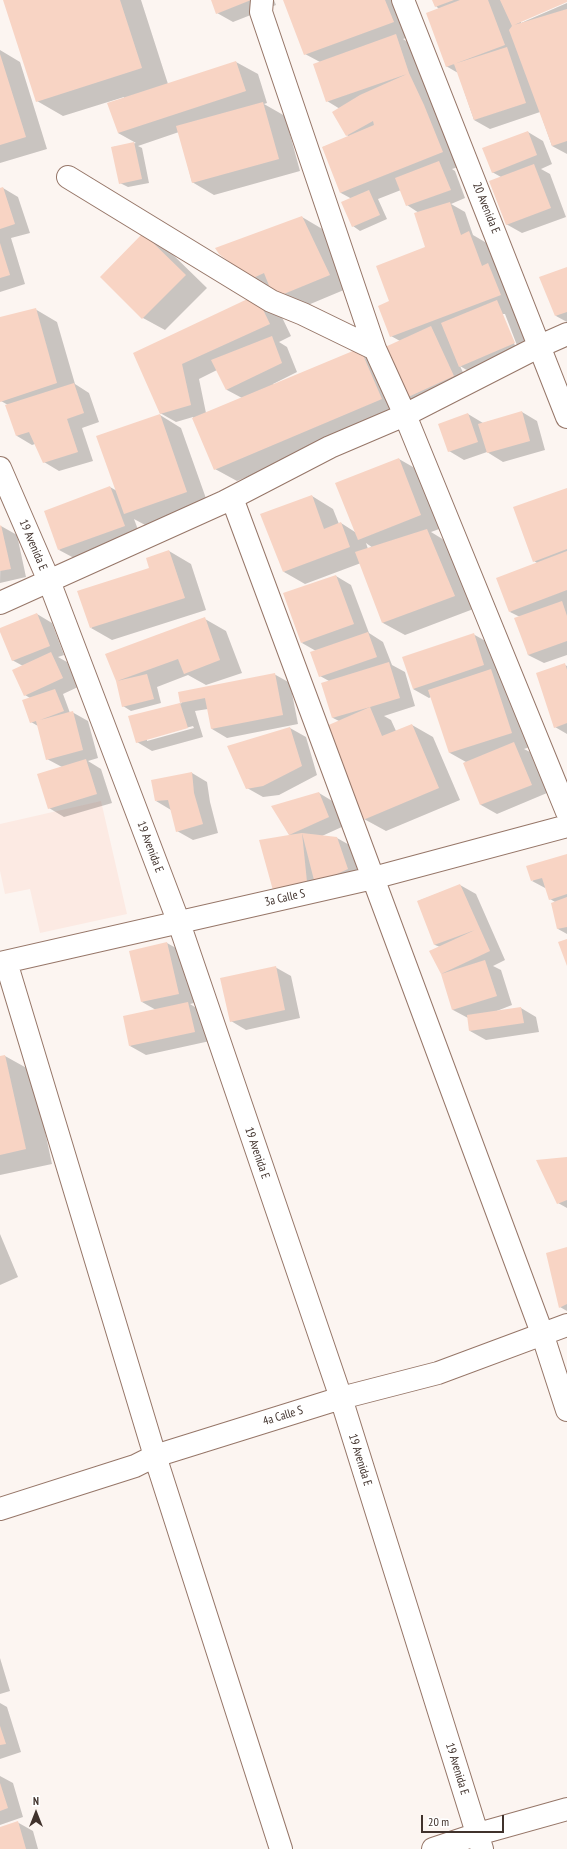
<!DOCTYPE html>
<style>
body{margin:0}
#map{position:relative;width:567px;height:1849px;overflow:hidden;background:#fcf5f1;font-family:"PT Sans Narrow",sans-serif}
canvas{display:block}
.north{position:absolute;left:16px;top:1793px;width:40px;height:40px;-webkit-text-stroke:3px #fff;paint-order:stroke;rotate:0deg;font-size:11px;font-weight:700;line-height:16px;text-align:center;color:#40322c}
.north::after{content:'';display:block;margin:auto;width:14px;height:18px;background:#40322c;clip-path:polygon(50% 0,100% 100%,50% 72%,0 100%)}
.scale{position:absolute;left:421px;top:1815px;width:83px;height:18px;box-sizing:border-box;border:2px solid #40322c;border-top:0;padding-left:5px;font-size:12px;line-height:14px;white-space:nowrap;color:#40322c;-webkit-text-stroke:3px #fff;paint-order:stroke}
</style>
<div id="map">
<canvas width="567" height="1849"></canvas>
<div class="north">N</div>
<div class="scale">20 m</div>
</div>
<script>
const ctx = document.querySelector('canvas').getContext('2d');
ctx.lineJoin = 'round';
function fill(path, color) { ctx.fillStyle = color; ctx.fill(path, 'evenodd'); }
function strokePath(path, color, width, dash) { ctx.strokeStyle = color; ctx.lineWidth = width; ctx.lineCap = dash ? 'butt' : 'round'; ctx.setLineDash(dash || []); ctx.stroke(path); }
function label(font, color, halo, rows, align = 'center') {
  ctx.font = font + ' "PT Sans Narrow",sans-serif'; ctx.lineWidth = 3; ctx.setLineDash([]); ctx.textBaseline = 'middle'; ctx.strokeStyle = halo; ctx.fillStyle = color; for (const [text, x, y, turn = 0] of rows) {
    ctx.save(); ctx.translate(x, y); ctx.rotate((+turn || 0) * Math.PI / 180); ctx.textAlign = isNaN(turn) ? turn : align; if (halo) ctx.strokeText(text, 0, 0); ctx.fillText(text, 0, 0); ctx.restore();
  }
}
const built = new Path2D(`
 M101,801l26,113 -87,19 -10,-44 -25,5 -5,-23v-47z`);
const shadow = new Path2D(`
 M6,0h135l27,84 68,-22 22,12 9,29 -3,1 21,12 15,55 -86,24 -22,-13 -13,-50 -41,14 4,2 7,35 -21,4 -8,-4 -7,-36 23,-4 -18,-10 6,-36 -61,19 -26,-15z
 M212,0h62l2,5 -43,17 -16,-9z
 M284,0h118l13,35 -12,4 14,9 47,117 -12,4 3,2 10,27 -14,6 14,8 8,23 17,10 32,62 -9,4 17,41 -55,23 -15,-9 9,19 -47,21 -15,-9 -7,-56 -9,-5 -1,-34 38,-55 -9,-34 -12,-8 -6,-15 -23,9 9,20 -27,12 -7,-5 -1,-27 -11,-6 -18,-46 26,-10 -2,-2 -7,-26 -13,-8 -7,-39 -15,-8zM502,314h3l13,34h-2z
 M433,0h134l-46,21v2l46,-20v151l-15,-8 -12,-34 -50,17 -16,-9 -16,-47 -12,-7 -7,-57 -3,-3z
 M0,50l20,12 27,87 -47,14z
 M528,132l15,9 9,23 -11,5 9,5 16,43 -44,16 -16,-9 -5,-47 -9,-5z
 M3,188l15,9 12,36 -19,5 14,46 -25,8v-103z
 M302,217l22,13 27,57 -55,23 -45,-31z
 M143,235l22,12 42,41 -42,42 -22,-12z
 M567,268v54l-11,-6z
 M256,296l22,13 13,27 -12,6 8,5 10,25 -24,12 1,1 86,-36 22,13 21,50 -166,69 -22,-12 -22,-52 -17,5 -16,-9 -13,-33zM217,370l10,20 15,8 -36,15 -7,-34z
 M35,309l22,13 18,62 14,9 10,29 -17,6 11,33 -34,10 -15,-9 -9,-18 -3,1 -15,-9 -9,-31 -7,-4 -1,-4v-79z
 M522,412l15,9 8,29 -42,12 -16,-10 -23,8 -15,-9 19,-37 15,9z
 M160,415l21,13 27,76 -61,22 -13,-7 6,16 -66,23 -15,-8 51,-63 7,4z
 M399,459l21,12 22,57 -11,4 18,11 27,65 -71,27 -22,-12 -22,-60 -56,21 -21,-12 28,-76 21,13 6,15 2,-1 14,9zM366,543l7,5 -5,1z
 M567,489v166l-23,8 -16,-8 -8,-38 -10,-5 27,-49 -3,-2z
 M1,526l16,9 9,42 -26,6z
 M169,551l22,13 15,46 -94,30 -21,-12z
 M336,576l15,9 18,48 14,9 9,23 13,7 10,34 -31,10 7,4 5,11 16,-6 21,12 27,63 -74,31 -22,-12 -25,-98 -6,-3 -4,-37 -9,-5 -4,-25 -14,-8z
 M37,614l15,9 12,32 -6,2 9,5 11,25 -15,7 7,19 2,-1 16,9 10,37 -10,3 13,8 11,34 -48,14 -15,-9 13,-41 -15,-8 -9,-33 -7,-4 -1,-24 -5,-3 -2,-29 -11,-6 -12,-31z
 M205,619l21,12 16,42 -36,12 -18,-10 -31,12 4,16 -30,8 -8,-5 -6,-25z
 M473,634l16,9 10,31 -1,1 15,8 20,63 -9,3 6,3 17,41 -50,21 -16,-9 -17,-42 2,-1 -16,-9 -19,-56 -2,1 -16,-9z
 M565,665l2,1v68l-12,-7z
 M274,674l16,9 8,41 -71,14 -15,-9 -4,-20 -13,2 8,26 -51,14 -15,-9 -8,-25 53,-14 -3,-10zM193,726l1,2 -47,13v-2z
 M290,728l16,9 11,38 -38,20 -16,2 -16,-9z
 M192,773l15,9 3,20 8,31 -25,7 -16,-9 -6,-21 -15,-9z
 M319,793l15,9 10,24 -22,10 15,2 16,9 10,31 -73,24v-66l-17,-29z
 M567,855v79l-9,-5 -3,-27 -5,-3 -3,-10 -15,-8z
 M460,885l16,9 29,66 -12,6 8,4 11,35 -18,7 27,-4 15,9 3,15 -53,8 -16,-9 -2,-13 -15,-8 -11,-36 -12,-23 10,-4 -5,-2 -17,-44z
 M167,943l16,9 11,51 -4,1 13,8 7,29 -64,14 -16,-9 26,-36 -14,-8z
 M275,967l16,9 9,42 -54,12 -15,-9z
 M5,1056l27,15 20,93 -52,11v-118z
 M567,1158v50l-9,-5z
 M0,1234l18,43 -18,8z
 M567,1248v63l-7,-4z
 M0,1658l10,33 -10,3z
 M0,1703l7,4 14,45 -21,7z
 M0,1776l13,7 10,34 -23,8z
 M17,1822l16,9 5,18h-38v-21z`);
const building = new Path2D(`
 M3,0h117l22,68 -106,34z
 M211,0h40l-35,14z
 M283,0h102l9,22 -90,33z
 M432,0h22l-19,7z
 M460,0h28l17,45 -59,22 -20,-54z
 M500,0h67v2l-53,23 53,-16v132l-15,5 -43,-116 3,-4z
 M396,34l13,39 15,32 19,47 -103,41 -18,-46 52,-22 -1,-4 -27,15 -14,-24 28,-17 47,-21 -81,28 -13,-38z
 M507,47l19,56 -52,17 -20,-56z
 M0,54l26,83 -26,8z
 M236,61l10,30 -128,42 -11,-30z
 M263,102l16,57 -87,24 -16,-57z
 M528,131l9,24 -45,18 -10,-25z
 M134,142l8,37 -23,5 -8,-37z
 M439,161l12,29 -45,16 -11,-28z
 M534,164l17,44 -45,17 -17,-44z
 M3,187l12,37 -15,5v-41z
 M369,190l11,25 -28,12 -11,-25z
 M450,202l11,33 8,-4 13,35 6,-3 13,32 -111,42 -12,-31 11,-5 -13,-35 49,-19 -11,-34z
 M302,216l28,59 -56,23 -10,-25 -13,6 -32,-25 -4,-6z
 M143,233l43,42 -44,44 -42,-42z
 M0,243l10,32 -10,3z
 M567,267v45l-12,4 -16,-39z
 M256,295l14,29 -88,40 9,41 -31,9 -27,-61z
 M497,300l18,43 -56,24 -18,-44z
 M36,308l21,75 -57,19v-85z
 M431,326l23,50 -48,22 -23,-50z
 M272,336l10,27 -56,27 -15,-30z
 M360,348l22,51 -168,71 -22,-52z
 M74,383l10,30 -17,6 11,33 -35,11 -14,-31 -13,4 -11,-31z
 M522,411l8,30 -43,12 -9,-29z
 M468,413l10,29 -30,10 -10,-28z
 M160,414l27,78 -63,22 -28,-78z
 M399,458l22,57 -63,25 -23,-57z
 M110,486l15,40 -67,24 -14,-39z
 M567,488v61l-34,13 -20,-55z
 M312,495l12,34 17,-7 9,25 -67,25 -23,-58z
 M1,525l10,44 -11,2v-45z
 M427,529l28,67 -73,27 -27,-71z
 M169,550l16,48 -95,30 -13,-37 72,-23 -3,-10z
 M567,551v39l-58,22 -13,-34z
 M336,575l18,49 -53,19 -18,-50z
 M562,601l5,15v25l-39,14 -14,-37z
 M37,613l13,33 -38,15 -12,-29v-4z
 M205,617l15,43 -36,14 -6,-15 -61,22 30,-7 7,25 -32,8 -6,-26 -11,-27z
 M368,632l9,25 -58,20 -9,-25z
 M474,633l10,32 -71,24 -11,-32z
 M51,652l12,26 -39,18 -12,-26z
 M389,662l11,36 -30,9 12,29 30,-12 27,64 -76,32 -39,-93 46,-20 -38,11 -11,-35z
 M565,663l2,7v53l-13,5 -18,-55z
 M491,669l21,64 -63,20 -21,-63z
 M275,673l8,42 -72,14 -6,-31 -25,5 -2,-11z
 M55,689l9,22 -24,9 33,-9 10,39 -37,10 -10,-39 -6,2 -8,-23z
 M180,703l8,25 -52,15 -8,-27z
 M290,727l12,39 -39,20 -17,3 -19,-43z
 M514,742l18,43 -52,20 -17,-42z
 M86,759l11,35 -49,15 -11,-35z
 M192,772l2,21 9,31 -27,8 -8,-32 -13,1 -4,-21z
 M319,792l10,25 -40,18 13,-2 5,49 -33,12 -15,-54 30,-5 -18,-29z
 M302,833l35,4 11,32 -33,15z
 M567,854v40l-18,6 -7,-22 -11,3 -5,-15z
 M460,884l30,67 -49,23 -12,-23 46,-21 -41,15 -17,-44z
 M567,897v30l-10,2 -6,-26z
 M567,939v27l-9,-24z
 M167,942l12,52 -38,8 -12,-51z
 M485,960l12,36 -45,14 -11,-36z
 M276,966l9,44 -55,12 -10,-44z
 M188,1002l7,30 -66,14 -6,-30z
 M521,1007l3,16 -55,8 -2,-16z
 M5,1055l21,94 -26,6v-99z
 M567,1157v43l-10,4 -21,-44z
 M567,1247v57l-8,4 -13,-55z
 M0,1726l6,18 -6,1z
 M0,1783l8,25 -8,3z
 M18,1821l8,28h-26v-22z`);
const minor = new Path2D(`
 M262,0l-1,12 114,337 30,66 162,397
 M403,0l164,417
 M68,177l203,124 32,13 72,35
 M0,468l49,113 130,342 162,475 141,451
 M232,498l310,835 25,77
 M0,603l224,-101 106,-55 75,-32 135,-69 27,-12
 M6,962l149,494 126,393
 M0,963l373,-85 194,-52
 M0,1509l135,-43 20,-10 186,-58 97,-25 129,-48
 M433,1849l45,-15 89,-25`);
const streetNames = [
 ["20 Avenida E",486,208,68],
 ["19 Avenida E",33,545,67],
 ["19 Avenida E",150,847,69],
 ["3a Calle S",285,898,-13],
 ["19 Avenida E",257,1153,71],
 ["4a Calle S",283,1416,-17],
 ["19 Avenida E",360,1460,73],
 ["19 Avenida E",457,1769,73]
];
fill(built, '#fceae3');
fill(shadow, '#0003');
fill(building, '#f8d4c4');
strokePath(minor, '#967668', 24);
strokePath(minor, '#fff', 22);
label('12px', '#40322c', '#fff', streetNames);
</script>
